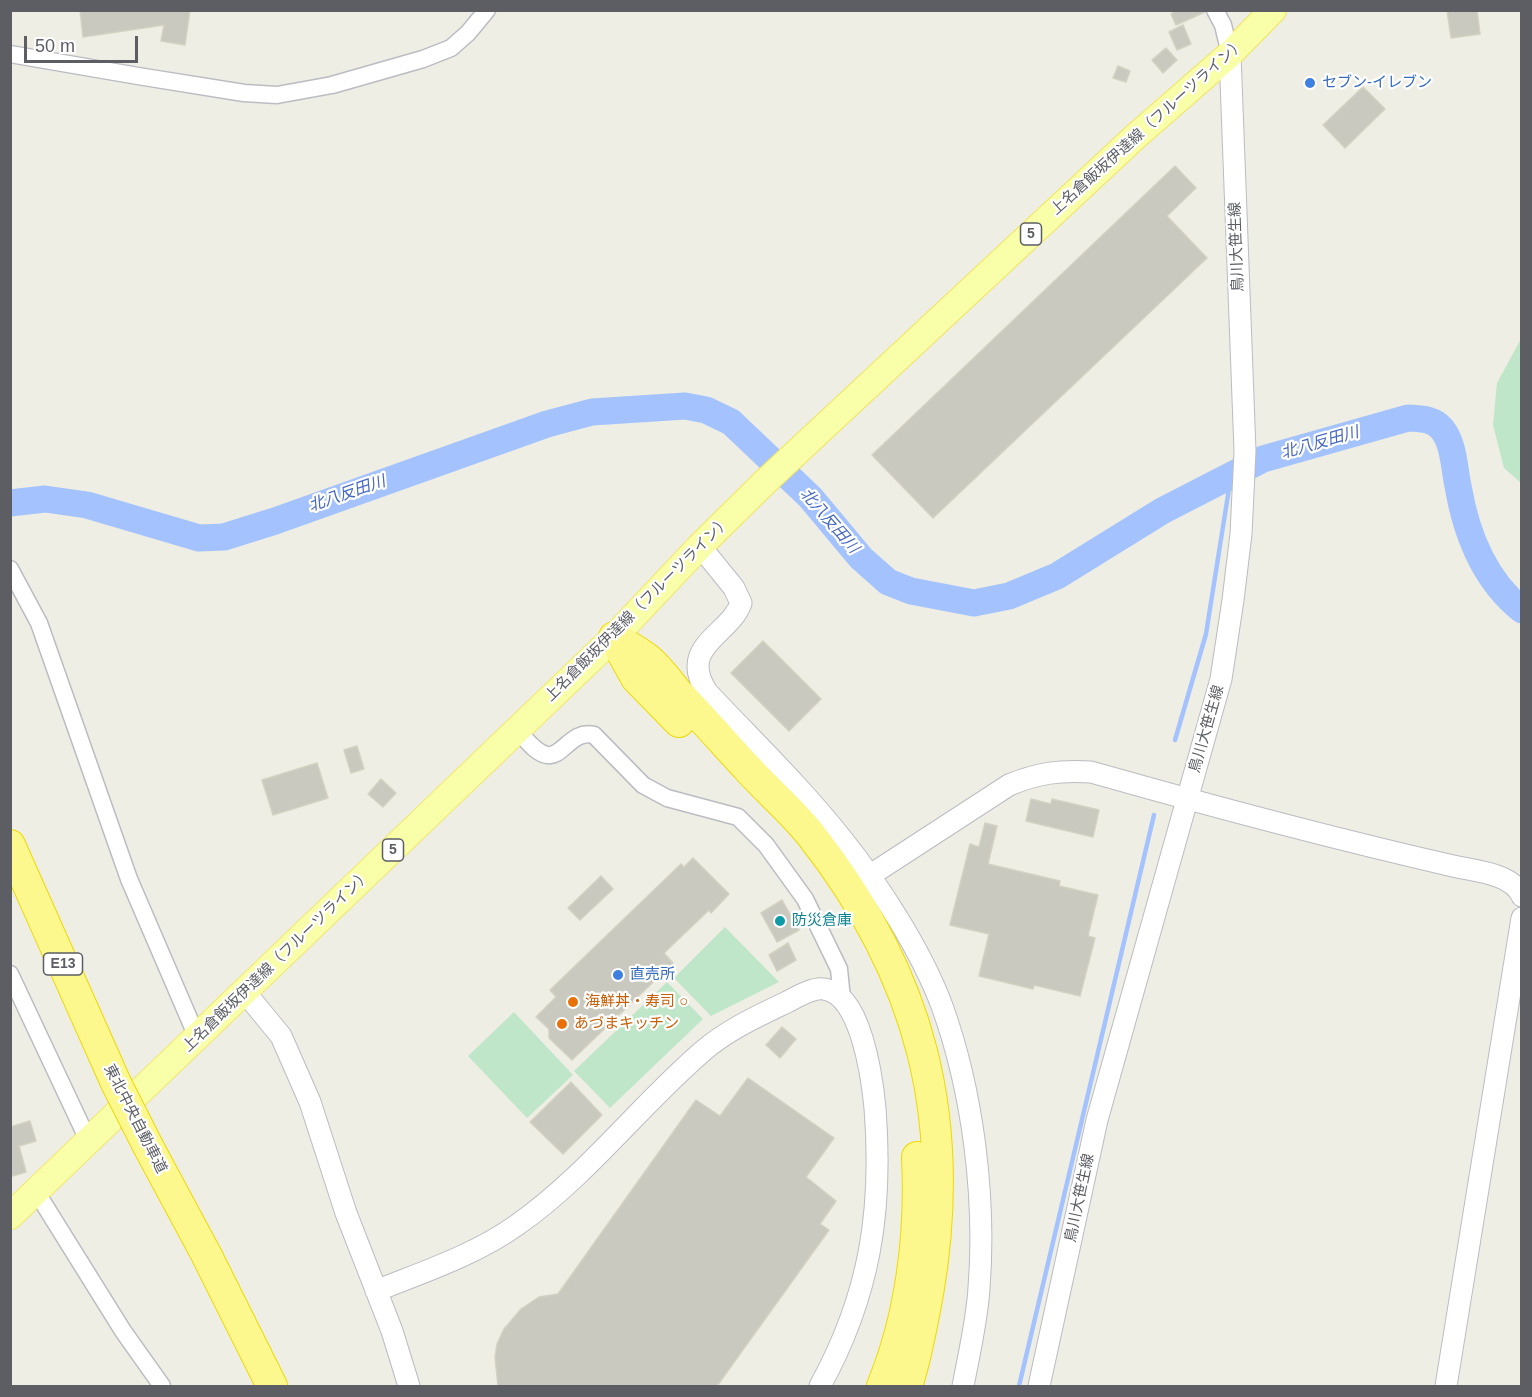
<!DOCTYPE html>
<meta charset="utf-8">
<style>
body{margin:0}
#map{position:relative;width:1532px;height:1397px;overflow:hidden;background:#eeeee4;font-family:Helvetica,sans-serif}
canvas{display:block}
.frame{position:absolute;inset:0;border:12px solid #5c5e64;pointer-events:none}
.scale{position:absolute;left:24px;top:36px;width:114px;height:27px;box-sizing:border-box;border:3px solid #5c5e64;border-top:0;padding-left:8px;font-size:18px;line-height:21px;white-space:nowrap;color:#5c5e64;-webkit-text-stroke:4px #fff;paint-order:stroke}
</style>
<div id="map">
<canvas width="1532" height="1397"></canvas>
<div class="frame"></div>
<div class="scale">50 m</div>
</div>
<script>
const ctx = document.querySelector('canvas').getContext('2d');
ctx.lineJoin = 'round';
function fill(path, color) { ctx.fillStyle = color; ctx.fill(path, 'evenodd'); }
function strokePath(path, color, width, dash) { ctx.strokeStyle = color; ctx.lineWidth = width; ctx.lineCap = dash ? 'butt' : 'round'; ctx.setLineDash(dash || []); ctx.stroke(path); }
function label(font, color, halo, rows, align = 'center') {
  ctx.font = font + ' Helvetica,"Noto Sans JP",sans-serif'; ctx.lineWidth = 4.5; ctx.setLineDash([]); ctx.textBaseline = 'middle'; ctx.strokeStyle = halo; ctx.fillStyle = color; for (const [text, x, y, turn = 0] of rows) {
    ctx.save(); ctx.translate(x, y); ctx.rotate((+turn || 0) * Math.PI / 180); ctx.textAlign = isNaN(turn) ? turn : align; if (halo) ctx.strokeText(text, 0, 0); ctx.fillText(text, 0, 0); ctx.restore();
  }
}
const green = new Path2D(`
 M1521,339l1,144h-1l-17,-15 -11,-43 4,-42z
 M725,927l54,55 -68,34 -37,-38z
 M667,982l36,37 -93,89 -36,-37z
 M514,1012l59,63 -46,43 -59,-62z`);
const stream = new Path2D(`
 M1175,740l31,-106 25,-158
 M1019,1386l135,-571`);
const river = new Path2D(`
 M10,503l35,-4 42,6 112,33 25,-1 51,-16 272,-97 45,-12 93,-6 21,4 25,12 79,75 51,61 27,24 23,9 63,12 35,-7 48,-20 105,-65 101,-52 145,-41c12,1 25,0 34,11 12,15 12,38 16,57 8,47 25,93 64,124`);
const building = new Path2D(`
 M80,10h110l-5,35 -24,-4 3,-16 -81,12z
 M1177,10h28v2l-29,13 -5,-11z
 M1447,10h30l3,24 -29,4z
 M1183,25l8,19 -14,6 -8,-18z
 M1166,48l11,12 -14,13 -11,-13z
 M1118,66l12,5 -4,11 -13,-4z
 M1363,87l22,22 -40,39 -22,-23z
 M1175,166l21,22 -29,28 40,42 -274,260 -61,-63z
 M763,641l58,58 -32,32 -58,-58z
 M357,746l7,23 -13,4 -7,-23z
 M317,763l11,35 -55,17 -11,-35z
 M381,779l15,14 -13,14 -15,-13z
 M1031,799l20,5 1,-5 47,11 -6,27 -67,-16z
 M985,823l12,3 -9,38 72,17 -1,5 39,9 -10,41 7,2 -15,58 -46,-11 -1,4 -54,-13 10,-42 -39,-9 20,-81 9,3z
 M693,858l36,36 -18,19 -2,-3 -45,43 9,10 -101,97 -23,-22v-9l-13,-12 20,-20 -6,-7 131,-126 3,3z
 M601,876l12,13 -33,31 -12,-12z
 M782,900l17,30 -22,12 -16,-29z
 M788,943l8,17 -19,11 -8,-16z
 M782,1027l14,12 -16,19 -14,-13z
 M748,1078l86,60 -28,39 30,24 -16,23 9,6 -112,156h-219l-3,-29 2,-13 7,-15 17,-20 18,-12 19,-3 138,-194 24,16z
 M571,1082l31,33 -39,39 -33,-32z
 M30,1121l6,20 -17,5 7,26 -13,4 -3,-8v-41z`);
const minor = new Path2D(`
 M1215,10l8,15 7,29
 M10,54l128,22 106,17 33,2 55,-10 91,-26 28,-11 17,-15 19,-23
 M10,569l29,54 90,256 68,158
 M517,730c8,8 18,23 30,25 15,3 25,-26 47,-20l49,50 24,13 71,19 28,28 39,54 34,70 3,30
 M10,974l78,166
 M37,1193l86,138 39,55`);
const tertiary = new Path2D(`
 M700,546l34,42 7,15c-11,32 -64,43 -34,89 45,48 94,95 135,147 37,46 79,111 100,167 31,86 44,191 37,282 -2,33 -10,66 -16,98
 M869,876l140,-91c29,-12 50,-15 82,-13 120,34 240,66 362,94 21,5 59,7 69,30
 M244,991l37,45 29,66 36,111 46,118 17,55
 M376,1291c47,-19 99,-36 141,-66 70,-49 122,-119 186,-174 24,-21 55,-35 84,-49 10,-5 26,-15 37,-13 37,5 48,88 51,119 8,103 -5,187 -55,278
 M1039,1386l58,-266 124,-441 12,-79 8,-66 4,-83 -15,-397
 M1446,1386l76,-468`);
const primary = new Path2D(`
 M10,1216l604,-579 86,-91 66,-65 370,-345 94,-82 43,-44`);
const motorway = new Path2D(`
 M614,637c11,7 24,14 34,22 11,9 21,23 30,34 24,25 47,51 71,77 20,22 43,41 62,65 110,140 147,284 117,459 -6,31 -11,62 -21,92
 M615,640l21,38 43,44
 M10,845l106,238
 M149,1148l57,106 66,132
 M882,1386c29,-70 39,-153 35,-229`);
const motorwayBridge = new Path2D(`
 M116,1083l33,65`);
const markers = [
 [1310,83,6,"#3f7fe0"],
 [780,921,6,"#0f9aa8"],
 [618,975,6,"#3f7fe0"],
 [573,1002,6,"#e8710a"],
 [562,1024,6,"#e8710a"]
];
const shields = [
 [1031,234,21],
 [393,850,21],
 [63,964,39]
];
const shieldNames = [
 ["5",1031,234],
 ["5",393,850],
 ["E13",63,964]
];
const shopNames = [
 ["セブン-イレブン",1322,83],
 ["直売所",630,975]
];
const streetNames = [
 ["上名倉飯坂伊達線（フルーツライン）",1148,127,-42],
 ["鳥川大笹生線",1237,247,-92],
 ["上名倉飯坂伊達線（フルーツライン）",638,609,-45],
 ["鳥川大笹生線",1207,729,-74],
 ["上名倉飯坂伊達線（フルーツライン）",277,961,-44],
 ["東北中央自動車道",135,1119,63],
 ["鳥川大笹生線",1080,1198,-78]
];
const cultureNames = [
 ["防災倉庫",792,921]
];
const foodNames = [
 ["海鮮丼・寿司 ○",585,1002],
 ["あづまキッチン",574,1024]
];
const waterNames = [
 ["北八反田川",1320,443,-16],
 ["北八反田川",347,494,-19],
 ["北八反田川",829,521,49]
];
fill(green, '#c0e6c9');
strokePath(stream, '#a4c3fe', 4.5);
strokePath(river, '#a4c3fe', 27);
fill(building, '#c9c9c0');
strokePath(building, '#d3d1c2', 1.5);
strokePath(minor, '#bbbcc2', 19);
strokePath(tertiary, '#bbbcc2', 23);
strokePath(primary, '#f0e65b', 28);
strokePath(motorway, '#efd903', 32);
strokePath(minor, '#fff', 16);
strokePath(tertiary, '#fff', 21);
strokePath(primary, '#f9fea9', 26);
strokePath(motorway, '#fcf88d', 30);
strokePath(motorwayBridge, '#efd903', 32, []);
strokePath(motorwayBridge, '#fcf88d', 30);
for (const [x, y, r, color] of markers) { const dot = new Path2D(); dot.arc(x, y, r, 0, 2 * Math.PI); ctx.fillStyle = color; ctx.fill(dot); strokePath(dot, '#fff', 2); }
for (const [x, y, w] of shields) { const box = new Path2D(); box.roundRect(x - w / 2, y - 11, w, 22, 4.5); ctx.fillStyle = '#fff'; ctx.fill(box); strokePath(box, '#5c5e64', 1.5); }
label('bold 14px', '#5c5e64', null, shieldNames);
label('15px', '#366cbe', '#fff', shopNames, 'left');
label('15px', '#5c5e64', '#fff', streetNames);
label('15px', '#0d838f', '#fff', cultureNames, 'left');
label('15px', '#c56008', '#fff', foodNames, 'left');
label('italic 16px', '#4667c2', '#fff', waterNames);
</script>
